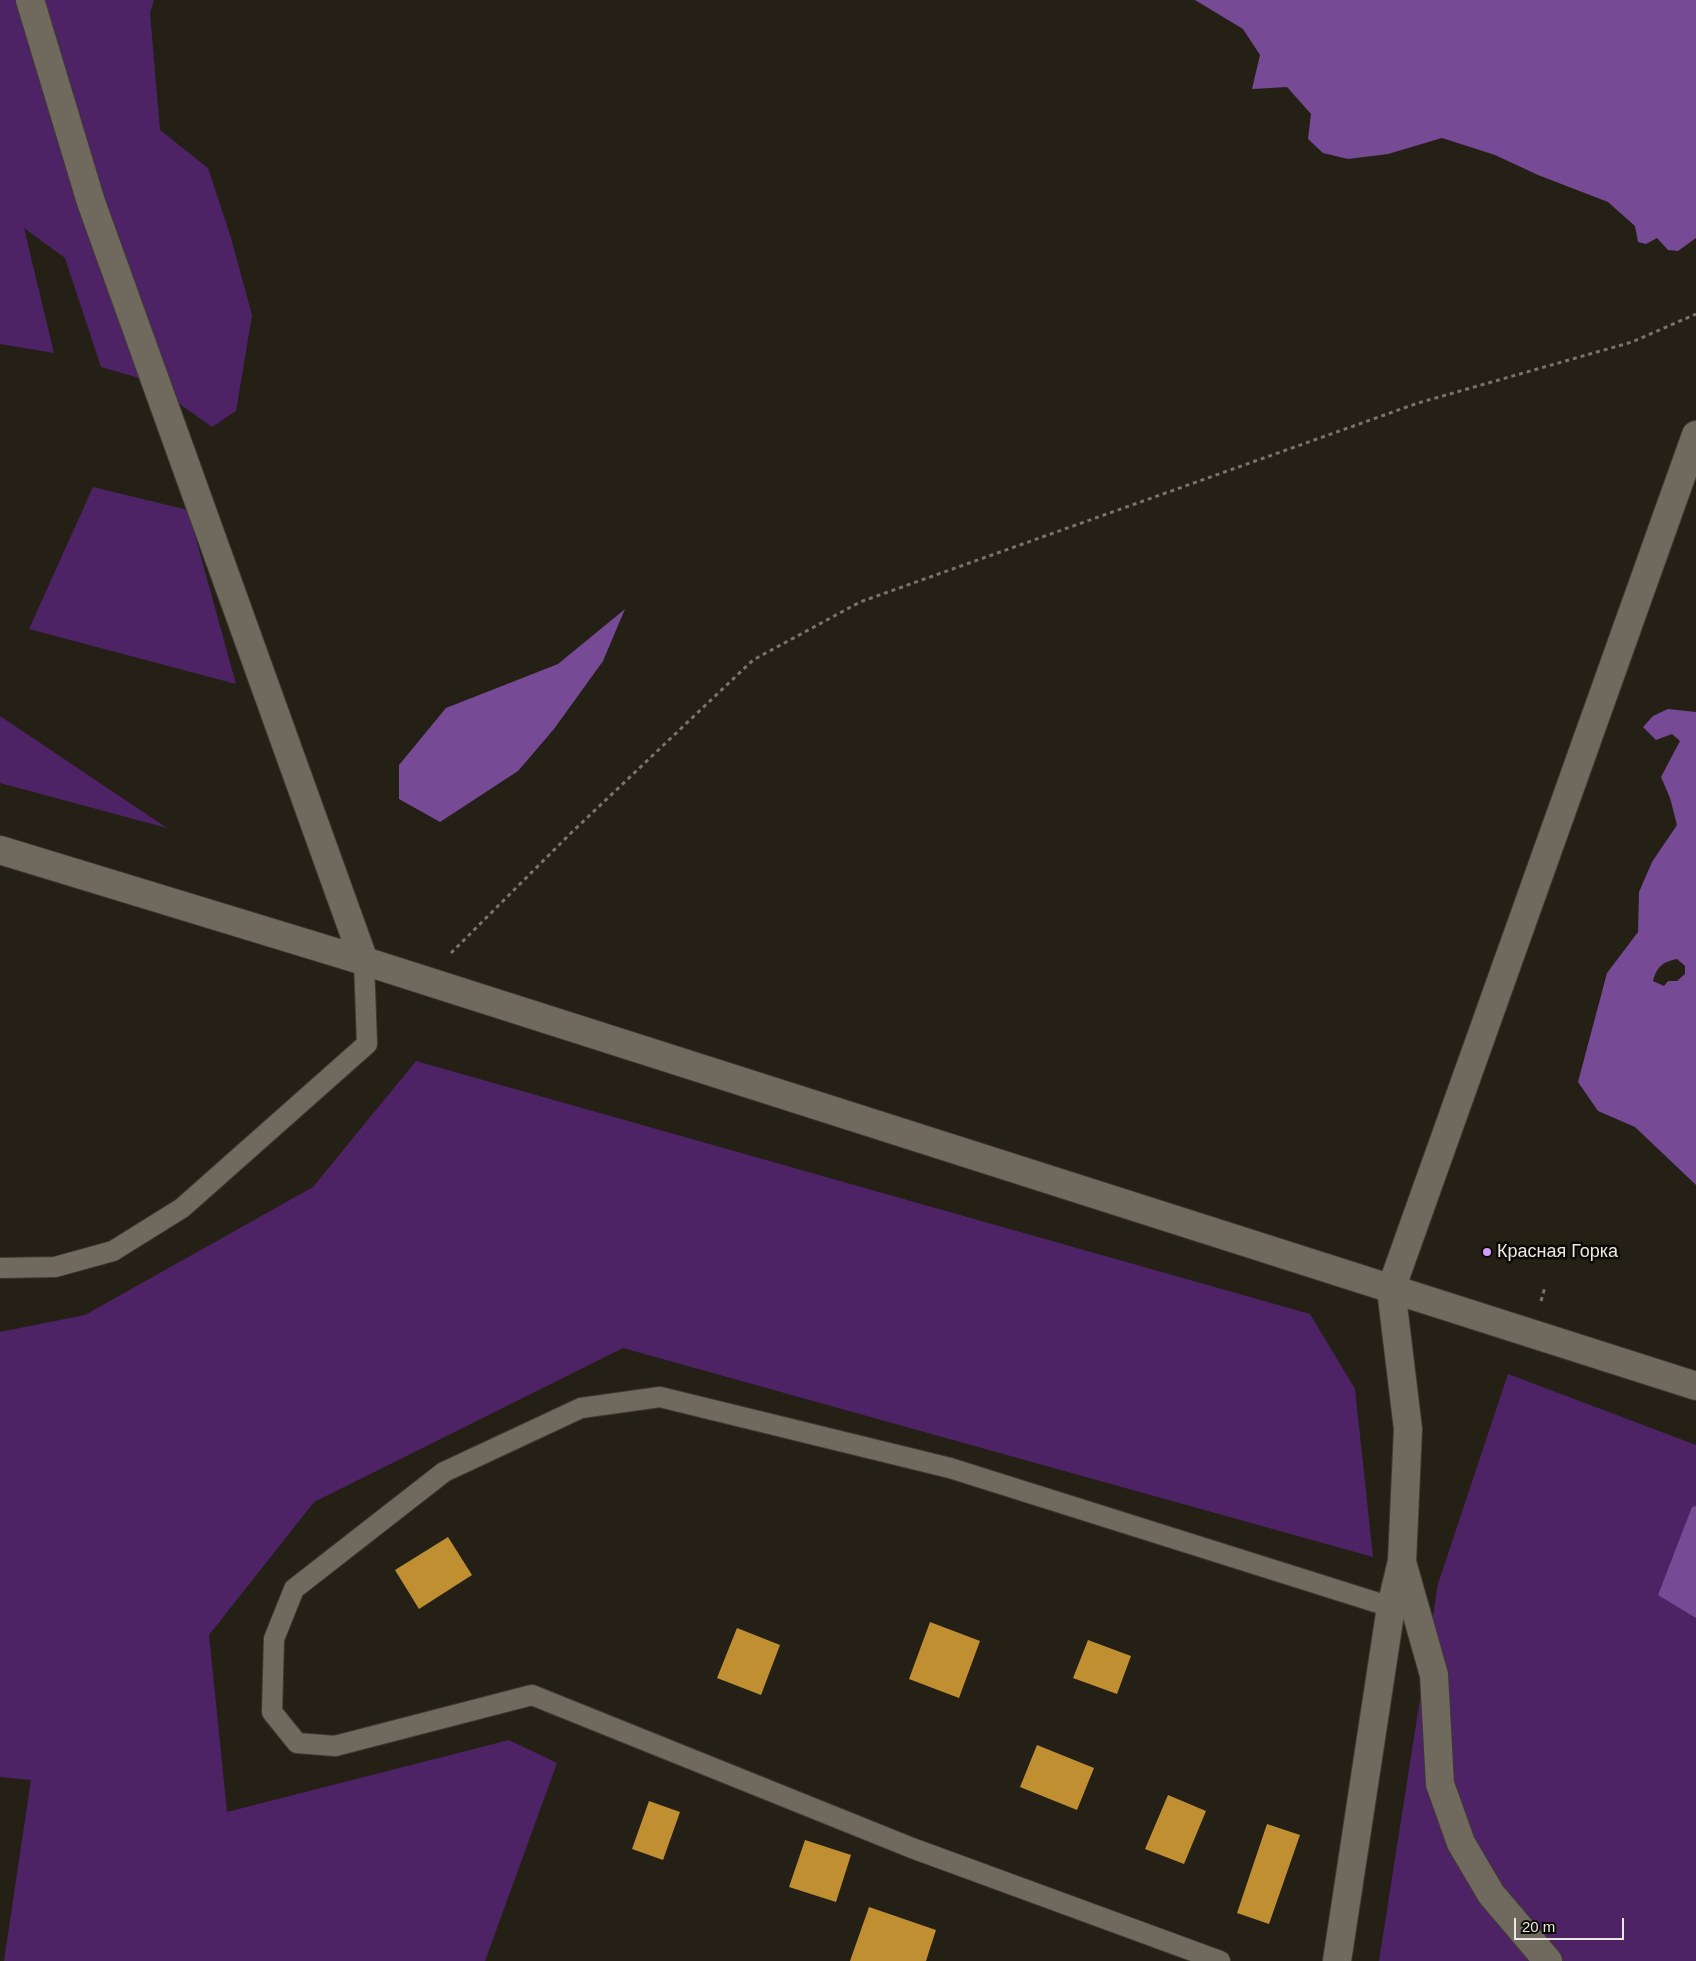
<!DOCTYPE html>
<meta charset="utf-8">
<style>
body{margin:0}
#map{position:relative;width:1696px;height:1961px;overflow:hidden;background:#252016;font-family:Helvetica,sans-serif}
canvas{display:block}
.scale{position:absolute;left:1514px;top:1918px;width:110px;height:22px;box-sizing:border-box;border:2px solid #ebe8e1;border-top:0;padding-left:6px;font-size:15px;line-height:18px;white-space:nowrap;color:#ebe8e1;-webkit-text-stroke:4px #0c0a06;paint-order:stroke}
</style>
<div id="map">
<canvas width="1696" height="1961"></canvas>
<div class="scale">20 m</div>
</div>
<script>
const ctx = document.querySelector('canvas').getContext('2d');
ctx.lineJoin = 'round';
function fill(path, color) { ctx.fillStyle = color; ctx.fill(path, 'evenodd'); }
function strokePath(path, color, width, dash) { ctx.strokeStyle = color; ctx.lineWidth = width; ctx.lineCap = dash ? 'butt' : 'round'; ctx.setLineDash(dash || []); ctx.stroke(path); }
function label(font, color, halo, rows, align = 'center') {
  ctx.font = font + ' Helvetica,sans-serif'; ctx.lineWidth = 5; ctx.setLineDash([]); ctx.textBaseline = 'middle'; ctx.strokeStyle = halo; ctx.fillStyle = color; for (const [text, x, y, turn = 0] of rows) {
    ctx.save(); ctx.translate(x, y); ctx.rotate((+turn || 0) * Math.PI / 180); ctx.textAlign = isNaN(turn) ? turn : align; if (halo) ctx.strokeText(text, 0, 0); ctx.fillText(text, 0, 0); ctx.restore();
  }
}
const green = new Path2D(`
 M0,0h154l-4,13 10,117 48,38 23,70 21,77 -16,96 -24,16 -66,-47 -45,-13 -36,-109 -41,-30 30,125 -54,-9z
 M93,487l95,23 48,174 -207,-55z
 M0,716l167,112 -167,-45z
 M416,1061l894,253 45,75 18,168 -750,-209 -309,154 -105,133 18,177 282,-72 48,23 -72,198h-481l27,-181 -31,-3v-445l85,-17 228,-128z
 M1508,1374l188,71v516h-317l59,-377z`);
const water = new Path2D(`
 M1195,0h501v238l-18,13 -10,-1 -11,-12 -11,6 -8,-2 -3,-16 -27,-24 -70,-27 -43,-20 -53,-17 -54,16 -40,5 -25,-6 -15,-14 3,-25 -24,-27 -35,2 8,-34 -17,-26z
 M625,609l-22,52 -49,68 -36,42 -78,51 -41,-23v-34l47,-57 112,-44z
 M1668,709l28,3v473l-61,-58 -37,-16 -20,-29 29,-109 31,-41 1,-40 13,-30 25,-37 -7,-27 -9,-21 19,-36 -8,-7 -16,6 -13,-13 10,-11zM1677,959l8,7v8l-8,7h-9l-4,5 -11,-5c4,-14 9,-19 24,-22z
 M1696,1506v112l-38,-23 34,-88z`);
const building = new Path2D(`
 M448,1537l24,38 -53,34 -24,-39z
 M930,1622l50,19 -21,57 -50,-19z
 M737,1628l43,17 -19,50 -44,-17z
 M1088,1640l43,16 -14,38 -44,-16z
 M1037,1745l57,23 -17,42 -57,-23z
 M1168,1795l38,16 -22,53 -39,-15z
 M649,1801l31,11 -17,48 -31,-11z
 M1267,1824l33,11 -31,89 -32,-11z
 M805,1840l46,15 -15,47 -47,-15z
 M869,1907l67,23 -10,31h-76z`);
const path = new Path2D(`
 M451,953l119,-119 183,-174 107,-58 558,-199 214,-61 64,-28
 M1541,1301l4,-14`);
const lane = new Path2D(`
 M0,1268l55,-1 58,-16 69,-43 185,-164 -3,-83
 M1220,1961l-308,-113 -380,-153 -197,51 -38,-3 -25,-31 2,-73 20,-50 150,-117 137,-64 79,-11 290,71 441,139`);
const street = new Path2D(`
 M30,0l61,202 273,759
 M1402,1562l32,113 6,109 21,59 30,51 57,67
 M1337,1961l54,-354 11,-46 6,-132 -17,-140 305,-854`);
const secondary = new Path2D(`
 M0,850l364,111 1332,425`);
const markers = [
 [1487,1252,5,"#d49cfc"]
];
const poiNames = [
 ["Красная Горка",1497,1252]
];
fill(green, '#4d2366');
fill(water, '#764a94');
fill(building, '#c08f31');
strokePath(lane, '#3f3a34', 22);
strokePath(street, '#3f3a34', 30);
strokePath(secondary, '#3f3a34', 30);
strokePath(path, '#78746b', 3, [4, 4]);
strokePath(lane, '#70695e', 20);
strokePath(street, '#70695e', 28);
strokePath(secondary, '#70695e', 28);
for (const [x, y, r, color] of markers) { const dot = new Path2D(); dot.arc(x, y, r, 0, 2 * Math.PI); ctx.fillStyle = color; ctx.fill(dot); strokePath(dot, '#0c0a06', 2); }
label('18px', '#ebe8e1', '#0c0a06', poiNames, 'left');
</script>
